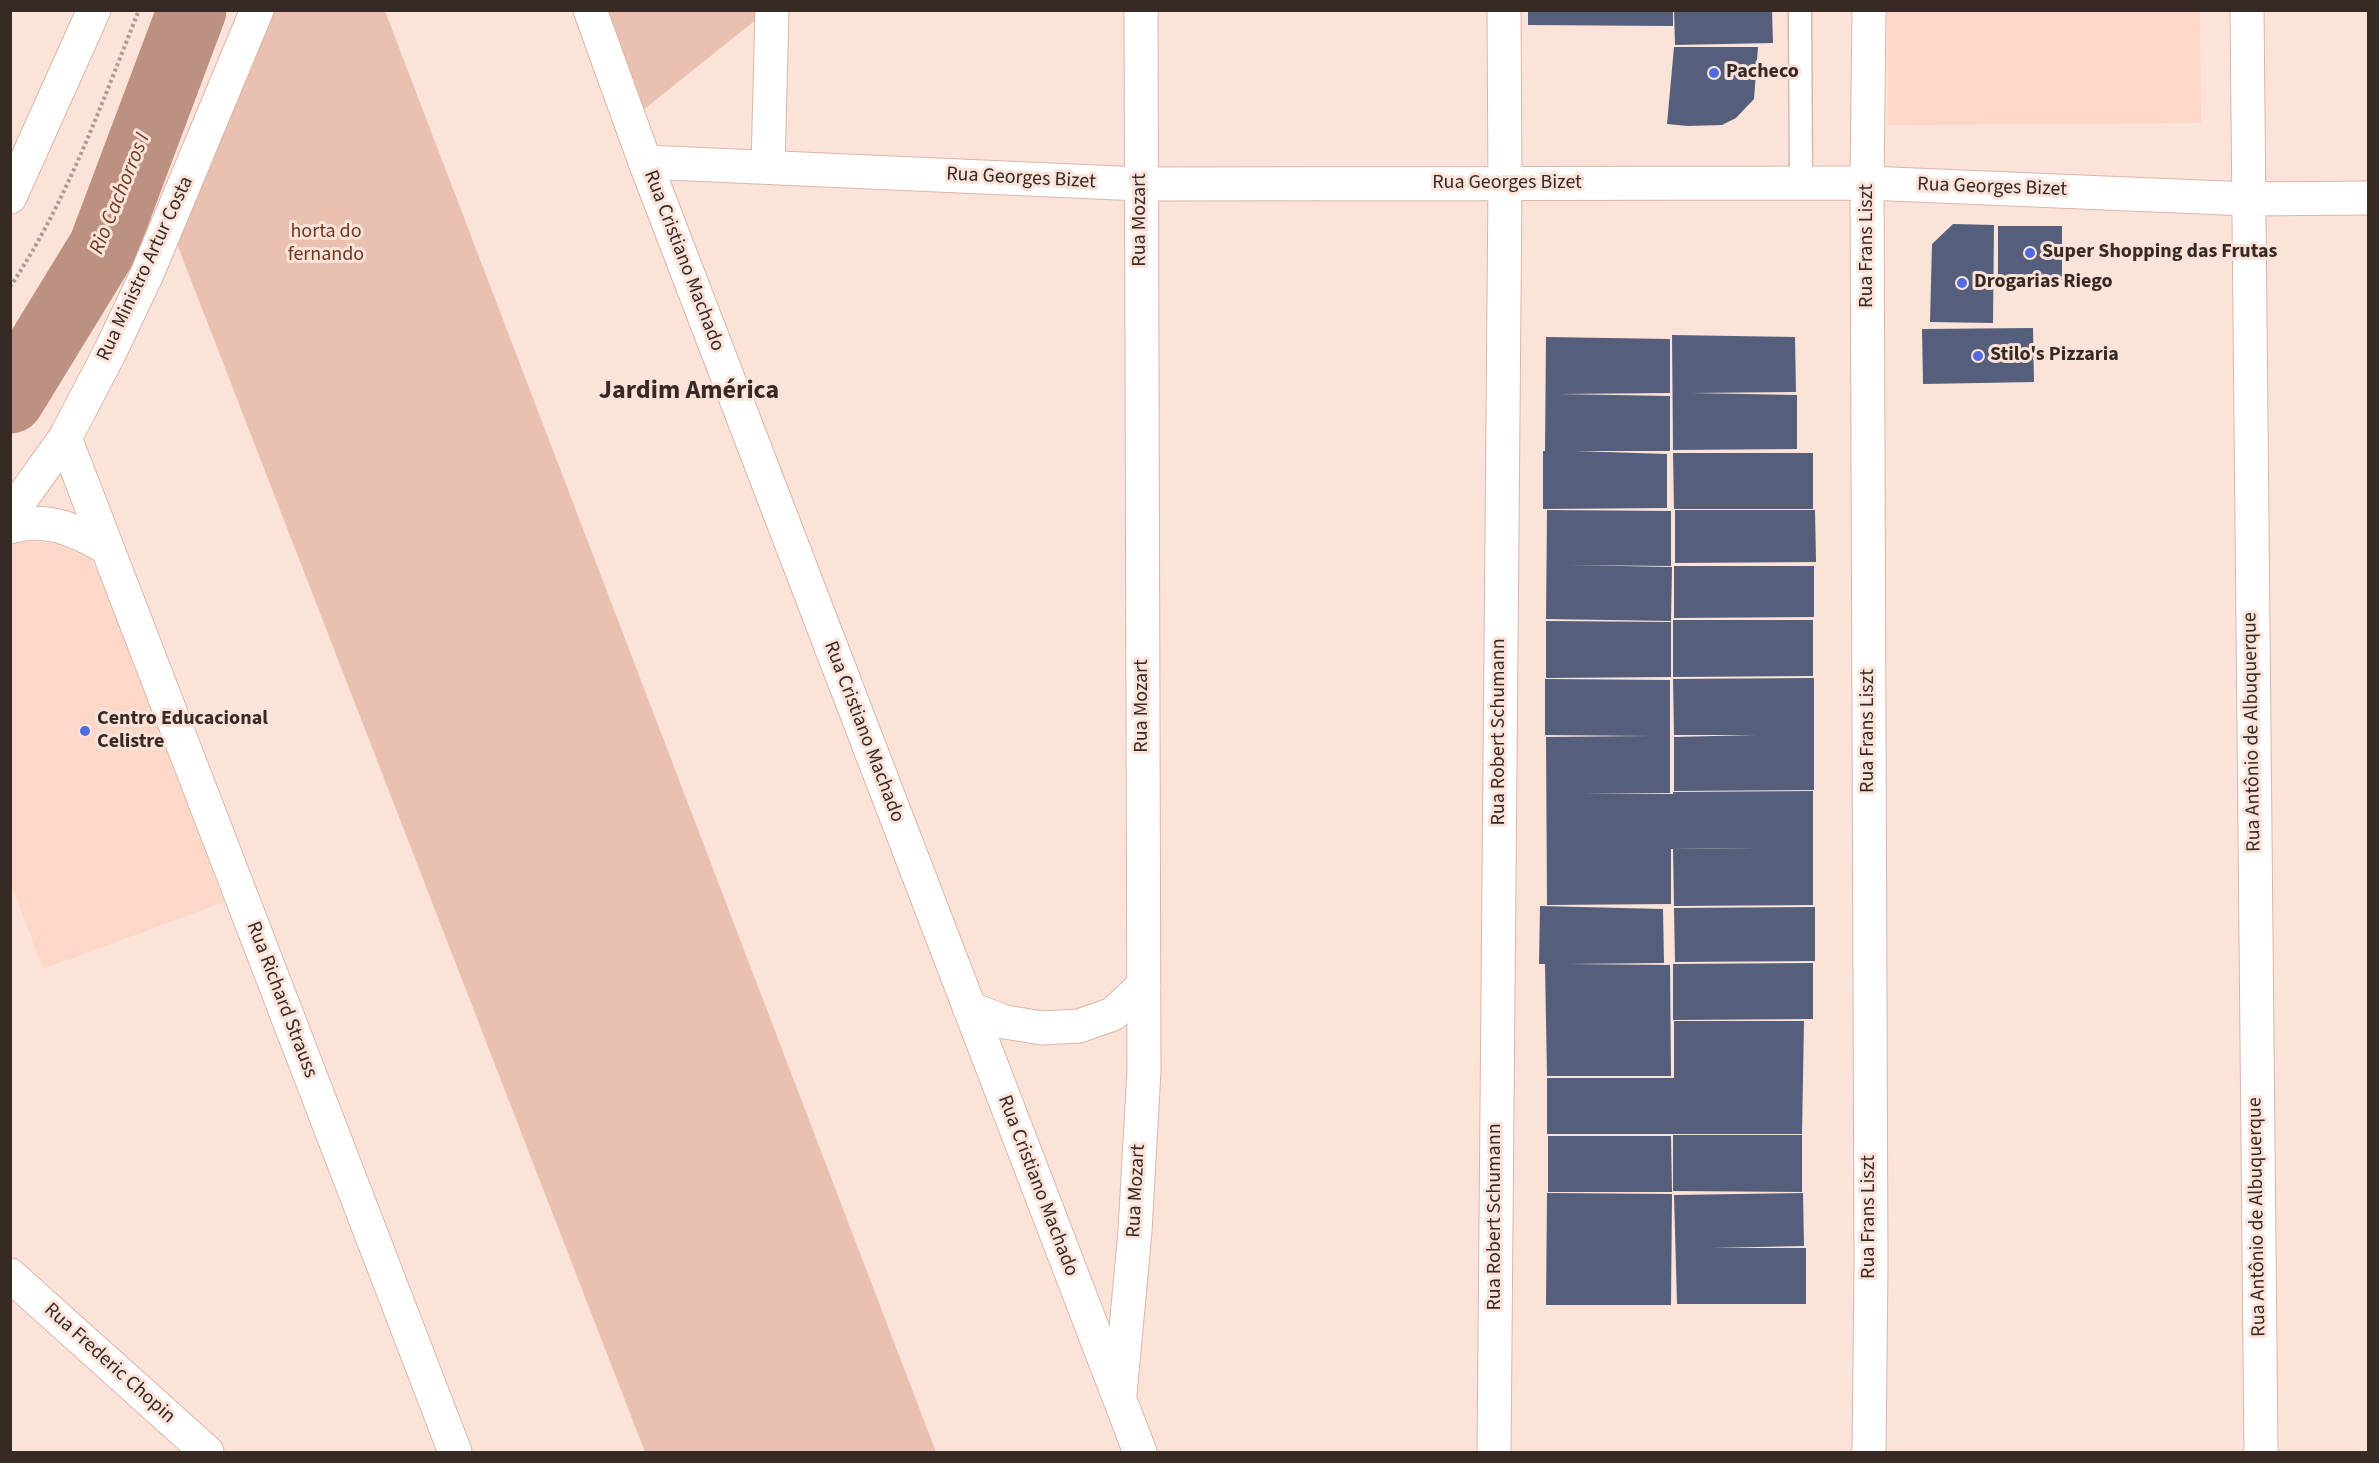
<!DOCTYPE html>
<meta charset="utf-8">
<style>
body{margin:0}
#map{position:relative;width:2379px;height:1463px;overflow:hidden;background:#fbe3da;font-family:"Source Sans 3",sans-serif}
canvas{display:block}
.frame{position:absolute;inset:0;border:12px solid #372923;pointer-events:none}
</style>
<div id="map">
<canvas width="2379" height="1463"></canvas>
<div class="frame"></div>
</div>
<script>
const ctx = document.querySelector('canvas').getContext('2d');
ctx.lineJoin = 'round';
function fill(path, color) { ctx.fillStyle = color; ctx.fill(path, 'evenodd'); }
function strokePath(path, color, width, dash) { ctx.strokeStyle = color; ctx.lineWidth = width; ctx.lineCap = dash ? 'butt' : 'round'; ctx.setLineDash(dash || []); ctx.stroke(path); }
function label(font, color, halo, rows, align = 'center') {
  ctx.font = font + ' "Source Sans 3",sans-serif'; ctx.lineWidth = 6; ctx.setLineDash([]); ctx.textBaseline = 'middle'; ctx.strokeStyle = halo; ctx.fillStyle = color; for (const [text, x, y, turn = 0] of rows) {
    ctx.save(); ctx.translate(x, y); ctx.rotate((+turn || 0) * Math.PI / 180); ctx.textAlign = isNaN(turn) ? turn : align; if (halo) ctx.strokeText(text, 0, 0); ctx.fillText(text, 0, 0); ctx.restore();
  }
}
const built = new Path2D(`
 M1887,11h313l1,112 -313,2z
 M20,541l38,3 31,15 14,20 121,323 -181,67 -32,-86v-336z`);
const green = new Path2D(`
 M762,10v5l-120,96 -40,-100z
 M271,11h114l551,1441h-291l-468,-1208z`);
const river = new Path2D(`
 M10,399l93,-152 89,-237`);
const building = new Path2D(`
 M1528,10h145v16l-145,-1z
 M1674,10h98l1,33 -98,2z
 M1674,47h84l-4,52 -18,19 -14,7 -34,1 -21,-2z
 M1953,224l41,1 -1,98 -63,-1 2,-78z
 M1998,226h64v54h-64z
 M2033,328l1,54 -111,2 -1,-55z
 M1672,335l123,2 1,55 -104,1 105,2v54l-124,1z
 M1546,337l124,2v54l-112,1 112,2v55h-95l92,3v54l-124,1v-58h2z
 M1673,453h140v56h-139z
 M1547,510l124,1v55l-103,-1 104,2 -1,54 -125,-2z
 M1675,510h140l1,52 -141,1z
 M1674,566h140v51l-140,1z
 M1673,620h140v56l-140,1z
 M1546,621l125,1v55l-125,1z
 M1814,678v112l-140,1v-54l82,-2h-82l-1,-56z
 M1545,679l125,1v113h-86l89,1v-2l140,-1v114l-139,1 -1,-57 82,-1 -84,1v55l-124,1 -1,-168 103,-1 -104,-1z
 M1540,906l123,3 1,54 -98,1 104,1 1,111h-124l-2,-112h-6z
 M1815,907v54l-140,1 -1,-54z
 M1813,963v56l-140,1v-56z
 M1674,1021h130l-2,113h-255v-56h127z
 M1673,1135h129v57l-129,-1z
 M1548,1136h123l1,56h-124z
 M1547,1193l125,1 -1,111h-125z
 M1803,1193l1,53 -92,2h94v56h-129l-3,-109z`);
const path = new Path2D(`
 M10,287c57,-85 91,-182 129,-277`);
const service = new Path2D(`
 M1800,10l1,174`);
const minor = new Path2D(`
 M590,10l55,152 495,1290
 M2247,10l14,1442
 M645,162l495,22 727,-1 381,16 120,-1
 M768,167l4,-157
 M65,438l390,1014
 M10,527c36,-11 66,3 97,21
 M969,1008l36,14 37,6 37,-2 34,-12 31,-29
 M1120,1394l15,-163 9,-160 -3,-1061
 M1494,1452l11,-1267 -1,-175`);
const tertiary = new Path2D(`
 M10,197l84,-187
 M10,515l55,-77 45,-86 37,-78 110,-264
 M10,1275l197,177
 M1869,1452l2,-186 -4,-1083 2,-173`);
const markers = [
 [1714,73,6,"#506adf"],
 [2030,253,6,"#506adf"],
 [1962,283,6,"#506adf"],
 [1978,356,6,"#506adf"],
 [85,731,6,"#506adf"]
];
const poiNames = [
 ["Pacheco",1726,73],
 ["Super Shopping das Frutas",2042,253],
 ["Drogarias Riego",1974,283],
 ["Stilo's Pizzaria",1990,356],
 ["Centro Educacional",97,720],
 ["Celistre",97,743]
];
const streetNames = [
 ["Rua Georges Bizet",1021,179,3],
 ["Rua Georges Bizet",1507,184],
 ["Rua Georges Bizet",1992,188,2],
 ["Rua Mozart",1141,220,-90],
 ["Rua Frans Liszt",1868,246,-90],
 ["Rua Cristiano Machado",683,261,69],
 ["Rua Ministro Artur Costa",146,269,-65],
 ["Rua Mozart",1143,706,-90],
 ["Rua Frans Liszt",1869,731,-90],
 ["Rua Cristiano Machado",863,732,69],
 ["Rua Robert Schumann",1500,732,-90],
 ["Rua Antônio de Albuquerque",2253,732,-91],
 ["Rua Richard Strauss",281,1000,69],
 ["Rua Cristiano Machado",1037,1186,69],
 ["Rua Mozart",1137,1191,-87],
 ["Rua Robert Schumann",1496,1217,-90],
 ["Rua Frans Liszt",1870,1217,-90],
 ["Rua Antônio de Albuquerque",2258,1217,-91],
 ["Rua Frederic Chopin",109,1364,42]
];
const parkNames = [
 ["horta do",326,233],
 ["fernando",326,256]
];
const waterNames = [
 ["Rio Cachorros I",121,194,-68]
];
const districtNames = [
 ["Jardim América",689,392]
];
fill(built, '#fdd7c8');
fill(green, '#eac1b1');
strokePath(river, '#bd9181', 69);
fill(building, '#555f7c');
strokePath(service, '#dcb6a8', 25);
strokePath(minor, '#dcb6a8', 35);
strokePath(tertiary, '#dcb6a8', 35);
strokePath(path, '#ae9a92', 4, [3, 3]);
strokePath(service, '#fff', 22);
strokePath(minor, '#fff', 33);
strokePath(tertiary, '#fff', 33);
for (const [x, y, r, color] of markers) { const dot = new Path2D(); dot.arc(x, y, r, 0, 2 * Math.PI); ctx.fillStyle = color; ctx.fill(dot); strokePath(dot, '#fbe3da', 2); }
label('bold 20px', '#372923', '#fbe3da', poiNames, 'left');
label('20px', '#372923', '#fbe3da', streetNames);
label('20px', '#713721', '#fbe3da', parkNames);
label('italic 21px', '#733a23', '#fbe3da', waterNames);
label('bold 26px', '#372923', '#fbe3da', districtNames);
</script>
